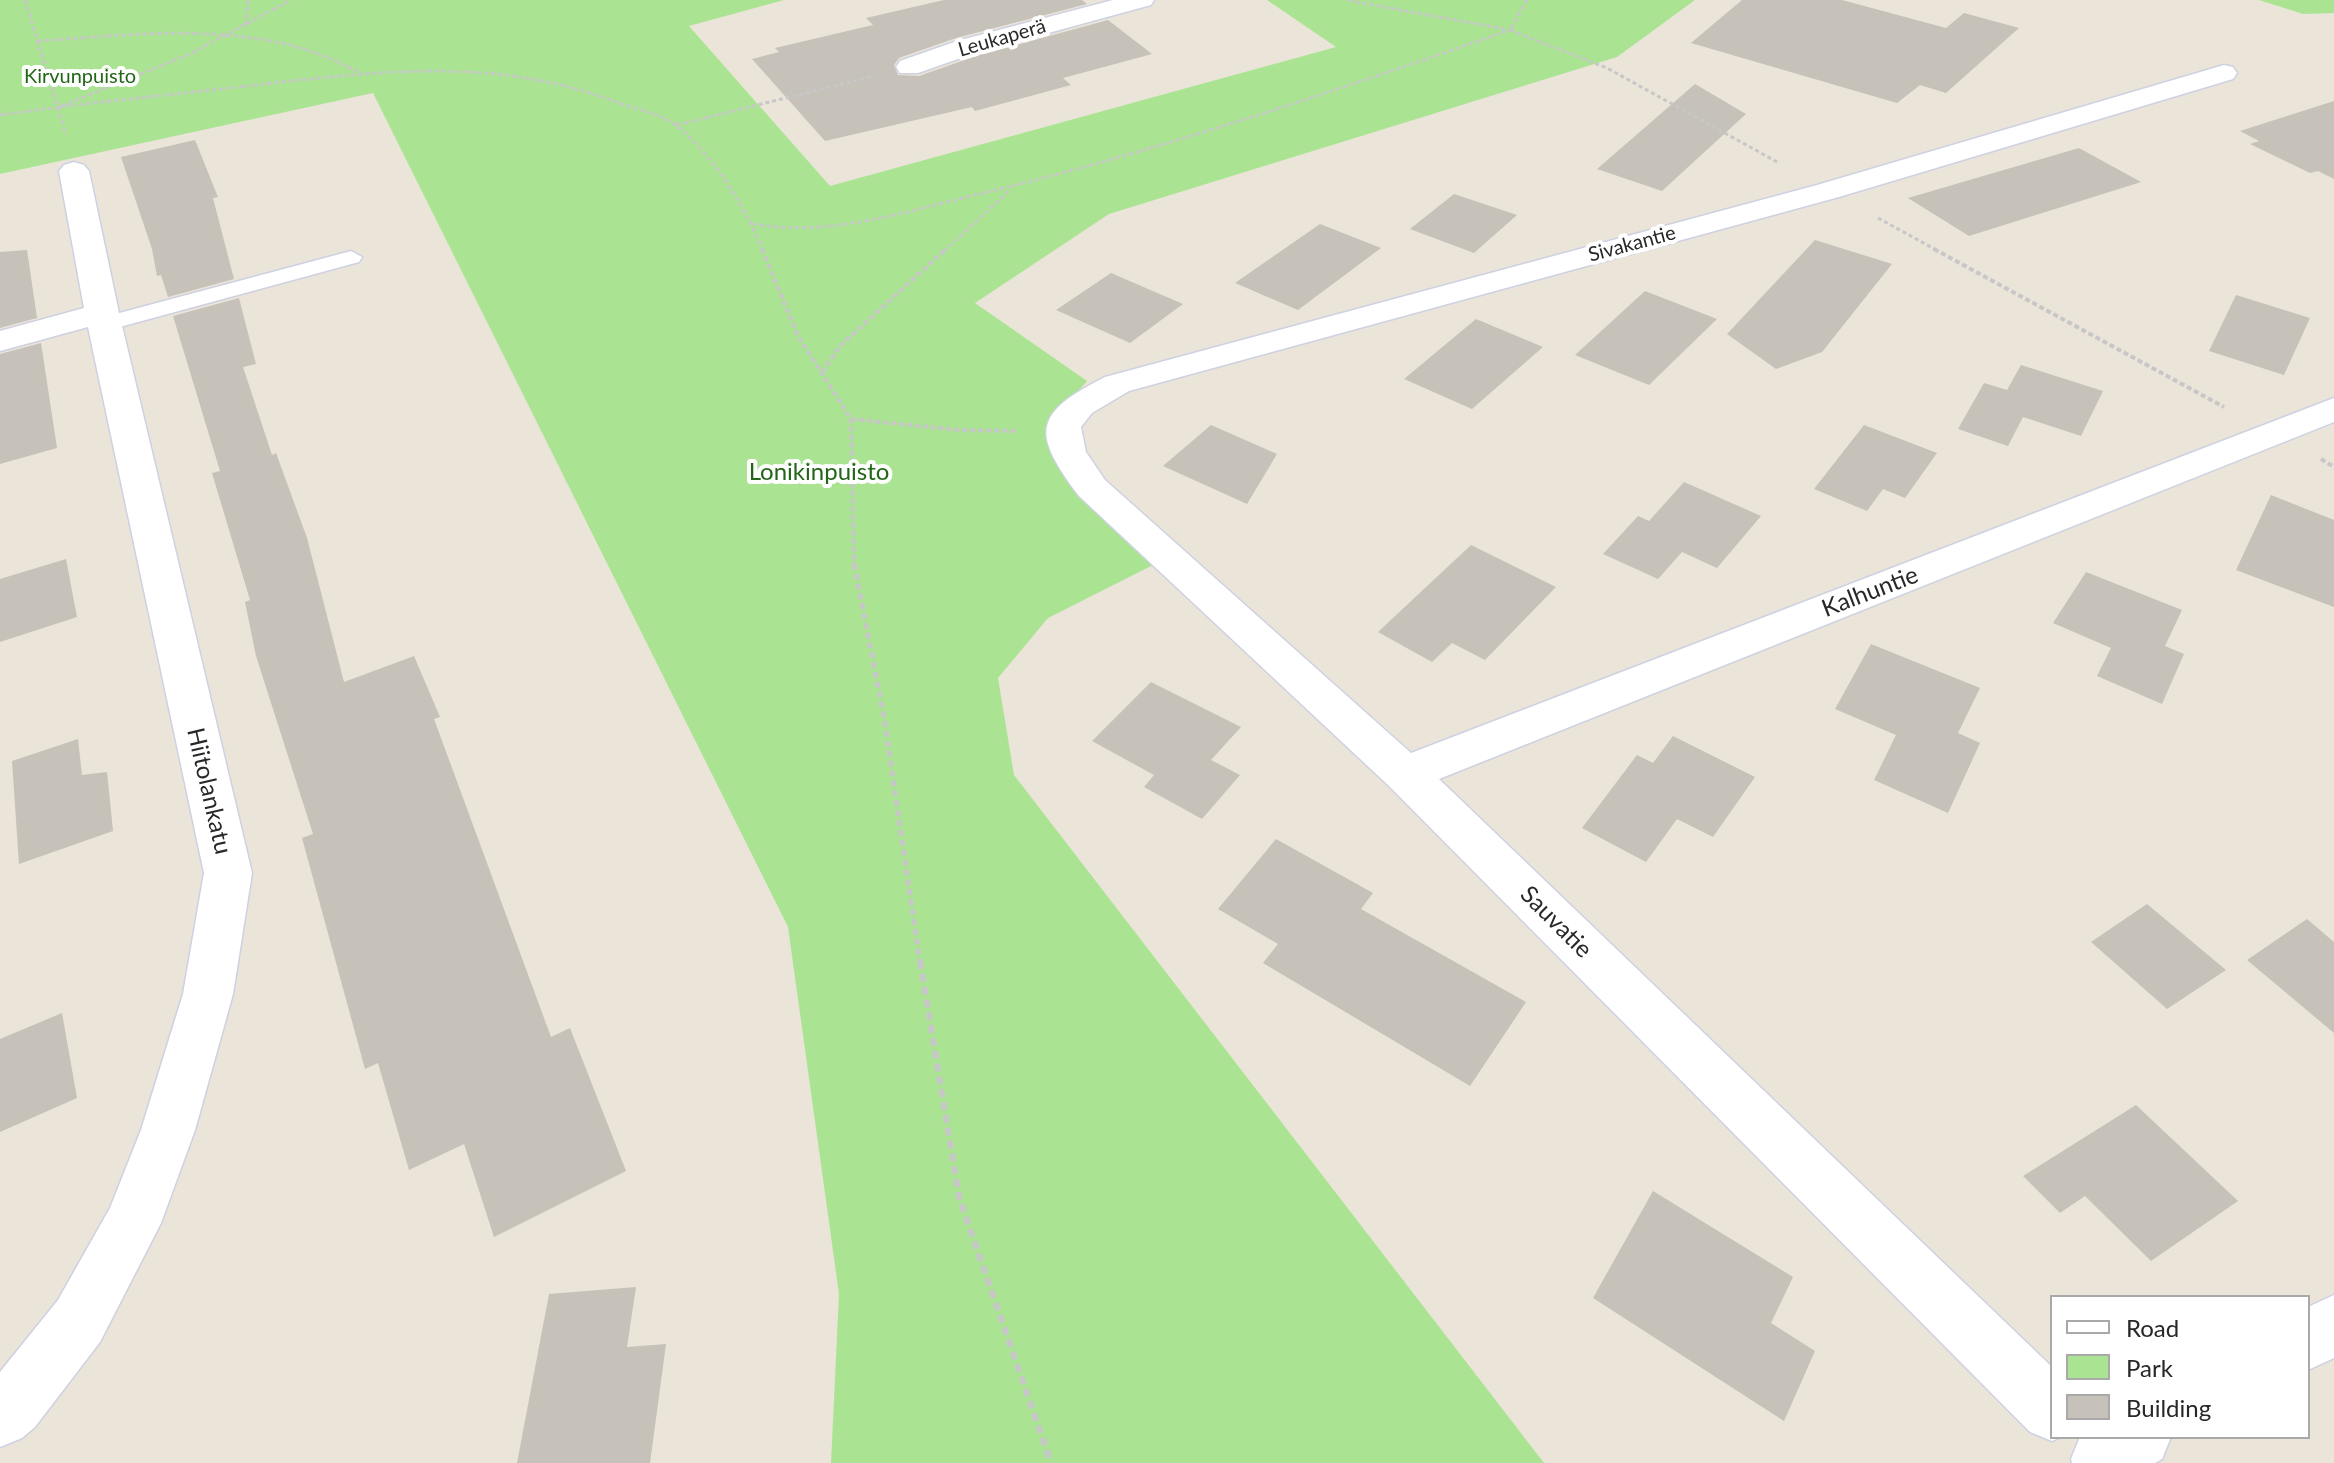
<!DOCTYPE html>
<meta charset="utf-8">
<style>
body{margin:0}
#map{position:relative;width:2334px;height:1463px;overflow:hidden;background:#ebe4d9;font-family:Lato,sans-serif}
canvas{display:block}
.legend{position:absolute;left:2050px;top:1295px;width:260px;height:144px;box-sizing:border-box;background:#fff;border:2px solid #a9a9a9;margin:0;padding:10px 14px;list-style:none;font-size:24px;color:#282828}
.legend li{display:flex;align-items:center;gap:16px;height:40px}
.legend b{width:40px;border:2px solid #a9a9a9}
</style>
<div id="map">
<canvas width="2334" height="1463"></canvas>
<ul class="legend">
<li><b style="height:10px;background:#fff"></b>Road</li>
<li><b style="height:22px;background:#aae493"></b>Park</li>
<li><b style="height:22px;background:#c6c1b9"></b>Building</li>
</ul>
</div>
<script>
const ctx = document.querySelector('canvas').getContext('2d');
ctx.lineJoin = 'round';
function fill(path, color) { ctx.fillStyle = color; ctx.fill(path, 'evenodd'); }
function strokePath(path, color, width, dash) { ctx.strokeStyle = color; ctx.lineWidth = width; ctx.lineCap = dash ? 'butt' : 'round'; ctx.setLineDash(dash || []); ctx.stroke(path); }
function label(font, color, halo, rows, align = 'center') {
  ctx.font = font + ' Lato,sans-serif'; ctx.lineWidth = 8; ctx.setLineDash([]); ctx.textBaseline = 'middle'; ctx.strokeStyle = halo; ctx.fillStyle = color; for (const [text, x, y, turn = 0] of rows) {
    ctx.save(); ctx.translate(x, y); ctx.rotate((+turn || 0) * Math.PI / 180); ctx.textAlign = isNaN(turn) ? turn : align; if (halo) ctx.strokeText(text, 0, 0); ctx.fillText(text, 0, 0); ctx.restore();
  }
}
const green = new Path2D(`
 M0,0h784l-95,26 141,160 506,-139 -69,-47h428l-78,57 -508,157 -134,89 112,78c-24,30 -52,36 -31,79l99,104 -107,54 -50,60 16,97 530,688h-713l8,-169 -51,-367 -415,-834 -373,81z
 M2259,0h75v13l-31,1z`);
const building = new Path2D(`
 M944,0h138l5,4 -131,34 -57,20 -5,7 4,10 21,1 57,-20 132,-36 44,34 -89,24 8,7 -96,26 -3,-4 -147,34 -73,-82 27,-7 -4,-4 98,-23 -7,-7z
 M1742,0h100l104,28 18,-15 55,15 -73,65 -26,-8 -23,18 -206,-60z
 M1695,84l51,30 -84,77 -65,-22z
 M2334,101v78l-16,-8 -8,2 -60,-29 9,-3 -19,-10z
 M195,140l23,57 -5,1 21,81 -66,18 -7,-22 -4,1 -5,-27 -31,-92z
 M2079,148l62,34 -172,54 -61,-38z
 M1454,194l63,21 -43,38 -64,-24z
 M1320,224l61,24 -83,62 -63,-27z
 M1815,240l77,24 -70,88 -46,17 -49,-35z
 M27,250l10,68 -37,10v-76z
 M1111,273l72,31 -53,39 -74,-33z
 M1645,291l72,28 -68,66 -74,-30z
 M2236,295l74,23 -26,57 -75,-24z
 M239,298l17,66 -13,3 29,88 4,-2 31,85 37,144 70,-26 26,61 -6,2 117,318 19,-9 56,143 -132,66 -30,-93 -55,26 -31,-107 -13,6 -63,-231 11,-4 -57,-178 -11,-54 5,-2 -38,-127 8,-2 -47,-155z
 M1476,319l67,28 -71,62 -68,-30z
 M41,343l16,105 -57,16v-110z
 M2021,365l82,26 -22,45 -58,-19 -15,29 -50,-17 26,-46 23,7z
 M1211,425l66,29 -30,50 -84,-38z
 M1864,425l73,28 -32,45 -22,-9 -16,22 -53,-22z
 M1684,482l77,34 -44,52 -35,-16 -24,27 -55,-25 35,-38 11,5z
 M2271,495l63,25v87l-98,-37z
 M1471,545l85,42 -71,73 -33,-17 -20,19 -54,-30z
 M66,559l11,58 -77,25v-63z
 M2086,572l96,38 -17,36 19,8 -22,50 -65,-28 14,-28 -58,-25z
 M1871,644l109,44 -22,45 22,10 -32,70 -74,-33 22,-45 -61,-26z
 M1151,682l90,45 -30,33 29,15 -38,44 -58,-32 10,-12 -62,-34z
 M1673,736l82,41 -42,60 -36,-18 -31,43 -64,-34 55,-73 16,8z
 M78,739l4,36 25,-3 6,59 -94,33 -7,-103z
 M1276,839l97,54 -12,16 165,93 -56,84 -207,-123 15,-19 -60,-35z
 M2147,904l79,66 -59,39 -76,-67z
 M2307,919l27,23v91l-87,-73z
 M62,1013l15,85 -77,34v-93z
 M2136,1105l102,96 -87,60 -66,-65 -25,17 -37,-37z
 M1653,1191l140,86 -22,46 44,28 -31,70 -191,-123z
 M636,1287l-9,60 39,-3 -16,119h-133l32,-169z`);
const pathFar3 = new Path2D(`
 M25,0l41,135
 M1527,0l-17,30 97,38 172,95
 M246,25l2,-25
 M38,41c86,-6 182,-17 266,8 20,6 38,15 57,24
 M59,107c68,-8 137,-15 205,-23 127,-14 235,-27 358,20 17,6 43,11 56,23 35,28 69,83 85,124
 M0,115l59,-8 131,-53 101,-54
 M677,125l197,-49
 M1878,218l60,33
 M753,224c77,13 151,-12 226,-30 180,-43 356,-103 531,-164l-164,-30
 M944,251l67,-62`);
const pathFar2 = new Path2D(`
 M762,249l36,87 53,83 3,147
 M1934,249l290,158
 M822,372l18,-26 106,-97
 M851,419l109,11 57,1
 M2321,459l13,8`);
const pathFar1 = new Path2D(`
 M854,564l30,153 36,246`);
const path = new Path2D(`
 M920,961l39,236 92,266`);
const lane = new Path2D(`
 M351,251l11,6 -3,5 -254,69 -8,-2 -3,-5 3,-5z`);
const street = new Path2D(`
 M1113,0h41l-3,5 -176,48 -57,20h-18l-4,-6 4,-6 57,-20z
 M2224,65l9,2 4,6 -4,6 -394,118 -710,194 -37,22 -11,14 5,25 19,28 306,273 923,-355v24l-895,357 613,588v70h9l-9,4 -22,-9 -641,-646 -310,-290c-47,-63 -47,-82 26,-119l712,-192z
 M74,162l10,3 5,6 30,142 133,560 -19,121 -38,136 -34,93 -61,119 -65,85 -13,11 -22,9v-75l58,-72 52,-92 31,-78 42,-136 21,-121 -116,-546 -88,24v-20l84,-23 -25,-137 5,-6z
 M2334,1295v63l-26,12v-63z
 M2080,1437h91l-9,22 -7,4h-83l-1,-4z`);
const farStreetnames = [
 ["Leukaperä",1002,38,-16],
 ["Sivakantie",1632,244,-15]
];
const farParknames = [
 ["Kirvunpuisto",80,77]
];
const parkNames = [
 ["Lonikinpuisto",819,472]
];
const streetNames = [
 ["Kalhuntie",1870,592,-21],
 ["Hiitolankatu",209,791,77],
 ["Sauvatie",1556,922,45]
];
fill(green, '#aae493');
fill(building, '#c6c1b9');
strokePath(lane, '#ced1e2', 3);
strokePath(street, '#ced1e2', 3);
strokePath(pathFar3, '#c7c7c7', 3, [4, 3]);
strokePath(pathFar2, '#c7c7c7', 4, [5, 3]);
strokePath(pathFar1, '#c7c7c7', 5, [6, 4]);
strokePath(path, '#c7c7c7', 6, [8, 5]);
fill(lane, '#fff');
fill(street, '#fff');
label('20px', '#282828', '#fff', farStreetnames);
label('20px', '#236617', '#fff', farParknames);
label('24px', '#236617', '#fff', parkNames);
label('24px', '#282828', '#fff', streetNames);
</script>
